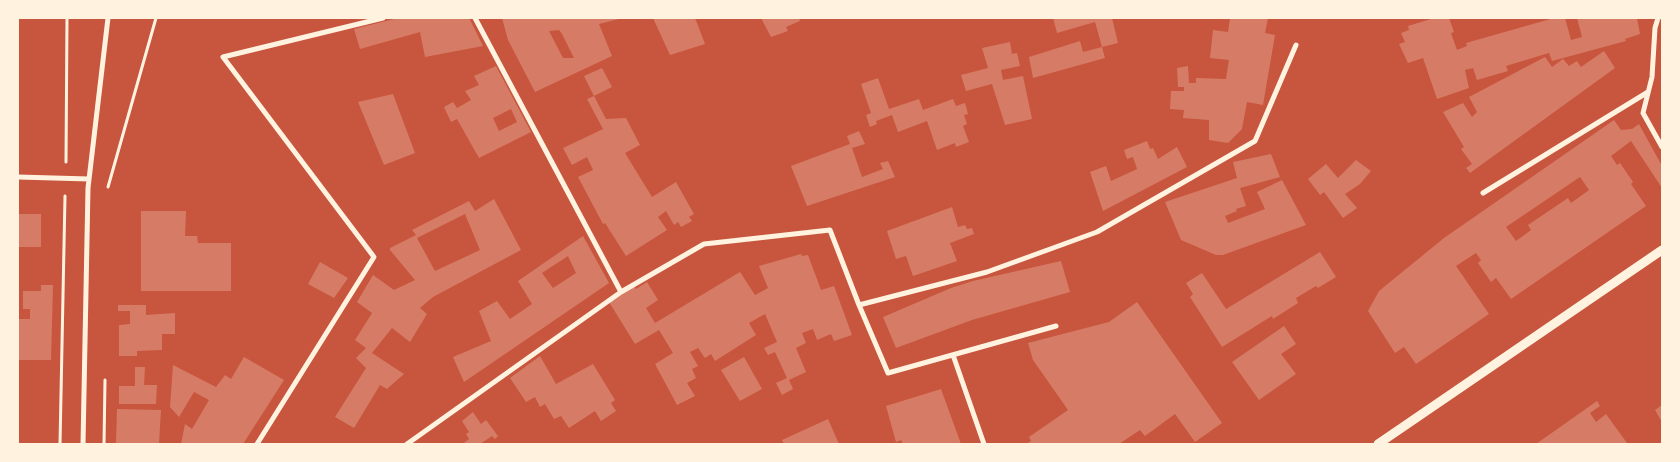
<!DOCTYPE html>
<style>
body{margin:0}
#map{position:relative;width:1680px;height:462px;overflow:hidden;background:#c8553d;font-family:Commissioner,sans-serif}
canvas{display:block}
.frame{position:absolute;inset:0;border:19px solid #fff3e0;pointer-events:none}
</style>
<div id="map">
<canvas width="1680" height="462"></canvas>
<div class="frame"></div>
</div>
<script>
const ctx = document.querySelector('canvas').getContext('2d');
ctx.lineJoin = 'round';
function fill(path, color) { ctx.fillStyle = color; ctx.fill(path, 'evenodd'); }
function strokePath(path, color, width, dash) { ctx.strokeStyle = color; ctx.lineWidth = width; ctx.lineCap = dash ? 'butt' : 'round'; ctx.setLineDash(dash || []); ctx.stroke(path); }
const building = new Path2D(`
 M398,18h71l14,28 -58,11 -5,-25 -60,17 -6,-20z
 M502,18h121l-24,6 13,32 -77,36 -27,-52zM559,30l3,4 12,24h-11l-14,-27z
 M653,18h42l10,26 -35,11z
 M761,18h38l1,3 -14,6 2,4 -17,6z
 M1053,18h59l6,25 -16,4 -7,-25 -38,11z
 M1230,18h38l-3,15 10,2 -12,70 -16,-3 -5,27 -14,14 -19,-3v-20l-26,-2 1,-8 -14,-1 1,-18h13v-4h-6l-1,-19 11,-2 1,17h7v-5l30,1 3,-19 -19,-2 3,-28 15,2z
 M1434,18h15l5,14 -3,1 6,17 10,-4 -1,-3 88,-25h11l6,22 11,-3 -5,-19h60l3,16 -15,5 1,2 -74,20 -3,-8 -43,13 2,5 -31,9 -4,-12 -8,2 4,18 -32,11 -14,-41 -15,5 -9,-19 6,-2 -4,-9 8,-3 -1,-4z
 M1080,41l3,11 19,-5 3,11 -72,20 -4,-21z
 M1010,42l2,12 5,-1 3,13 -19,4 2,10 20,-4 9,43 -27,6 -13,-41 -26,7 -5,-16 27,-7 -6,-20z
 M1604,51l11,17 -145,105 -4,-5 6,-4 -11,-15 3,-2 -21,-35 20,-9 9,14 5,-5 -8,-15 76,-40 7,10 11,-8 6,7 8,-5 4,6z
 M496,66l35,66 -52,26 -22,-39 -6,3 -7,-15 9,-5 4,6 14,-8 -6,-9 14,-6 -5,-9zM511,109l6,13 -18,9 -6,-13z
 M602,68l10,19 -18,9 -10,-20z
 M878,78l11,31 30,-10 4,11 30,-11 3,7 9,-3 3,11 -4,1 3,9 -4,2 6,16 -13,5 -1,-4 -18,7 -10,-29 -29,11 -6,-17 -16,6 1,3 -7,3 -4,-12 5,-2 -10,-29z
 M393,94l22,59 -31,12 -26,-63z
 M594,96l12,23 20,-1 14,27 -15,8 27,44 24,-15 18,32 -5,3 3,4 -11,6 -3,-5 -4,3 -8,-14 -8,6 9,13 -41,26 -21,-33 -2,1 -25,-47 15,-7 -6,-13 -15,8 -9,-17 40,-19 -16,-30z
 M1614,120l7,10 11,-1 7,-5 23,42v22l-31,-47 -20,15 6,9 3,-2 13,19 -2,2 15,22 -135,93 -15,-21 -5,4 -13,-19 3,-3 -5,-7 -20,13 33,48 -73,50 -12,-17 -9,6 -27,-42 11,-20 65,-53zM1580,177l9,13 -18,13 -3,-5 -40,27 3,5 -15,11 -10,-14z
 M859,131l6,13 -13,4 10,29 21,-8 -3,-6 8,-2 7,16 -88,29 -16,-40 59,-22 -3,-8z
 M1147,141l3,8 3,-1 5,11 19,-12 10,20 -84,44 -13,-39 16,-6 5,15 26,-12 -4,-12 -6,2 -3,-9z
 M1271,154l9,23 -40,11 6,18 -10,3 1,2 -12,5 3,7 37,-14 -8,-17 25,-12 24,45 -83,30h-7l-35,-15 -16,-38 72,-24 -4,-16z
 M1356,160l15,11 -11,13 -15,10 12,14 -14,10 -19,-26 -4,3 -12,-16 18,-15 12,14z
 M494,199l27,51 -88,47 -13,11 7,6 -17,28 -18,-14 -20,25 32,21 -17,15 -7,-4 -26,43 -19,-11 31,-49 -10,-10 10,-10 -11,-8 17,-27 -15,-11 16,-27 21,15 21,-10 -25,-30v-2l26,-13 -4,-5 57,-29 6,10zM465,214l15,36 -45,21 -18,-33z
 M952,207l6,20 7,-2 2,4 5,-1 2,6 -24,9 7,18 -44,15 -7,-20 -10,3 -9,-28z
 M141,211h45l-1,25h12l1,7h33v48h-90z
 M18,214h23v33h-23z
 M583,236l26,47 -145,99 -11,-25 38,-16 -12,-30 18,-10 13,18 22,-15 -14,-23zM568,256l8,17 -23,15 -11,-15z
 M1320,252l16,25 -18,11 -2,-2 -20,12 2,5 -25,16 -1,-3 -50,31 -32,-50 3,-3 -7,-11 16,-10 24,36z
 M801,254l1,2 6,-1 13,35 13,-4 18,49 -18,6 -3,-7 -14,6 -4,-11 -11,4 4,10 -10,5 10,24 -17,8 4,9 -11,6 -6,-12 11,-5 -12,-26 -7,3 -4,-7 13,-6 -12,-28 -16,9 7,12 -41,26 -4,-7 -6,4 -7,-10 -8,4 8,14 -6,3 4,9 -9,5 8,13 -18,9 -22,-41 18,-11 -14,-23 -24,14 -26,-42 25,-16 2,3 11,-7 11,18 -12,8 9,15 85,-51 15,23 13,-7 -9,-22z
 M1061,261l9,31 -98,28 -76,28 -13,-31 68,-29 22,-7z
 M320,262l28,16 -14,20 -26,-14z
 M41,285h12l-2,75h-33v-41h12v-10h-7v-18h18z
 M1137,302l85,121 -27,19 -20,-28 -30,22 -5,-6 -21,14h-93l5,-3 -2,-4 39,-27 -35,-50 -5,-17 81,-21z
 M118,305h28v10l29,-2v21h-13v16l-25,1v5h-18v-31l11,-1v-13h-12z
 M1284,326l12,18 -15,10 15,20 -37,26 -27,-38z
 M540,356l16,28 37,-20 22,36 -4,3 5,8 -15,10 -6,-10 -26,17 -8,-12 -7,3 -9,-15 -5,3 -5,-10 -9,5 -16,-24z
 M244,357l40,23 -41,64h-62l4,-20 7,5 17,-29 -15,-8 -15,25 -9,-10 3,-42 43,22 9,-12 6,4z
 M744,357l18,32 -22,12 -19,-31z
 M135,367h10l-1,18h13l-1,19h-37v-18h16z
 M941,389l20,55h-58l-2,-4 -5,2 -10,-36z
 M1597,401l3,5 -10,7 6,9 10,-8 21,29 -1,1h-90z
 M1662,405v17l-7,-12z
 M117,409l44,1 -2,34h-43z
 M473,412l8,12 5,-4 12,16 -3,3 -3,-3 -12,8h-15l-1,-1 5,-4 -3,-5 3,-2 -7,-11z
 M828,419l11,25h-55l-2,-4z`);
const path = new Path2D(`
 M66,162l1,-144
 M108,187l48,-169
 M60,444l5,-248
 M104,444l1,-64`);
const minor = new Path2D(`
 M475,18l146,274
 M1658,18l-3,10 -3,49 -9,36 19,34
 M18,177l71,2
 M1483,193l165,-101
 M859,305l128,-33 110,-40 158,-91 41,-96
 M953,355l31,89
 M83,444l5,-256 20,-170
 M257,444l117,-187 -151,-200 160,-39
 M407,444l214,-152 83,-48 126,-14 29,75 29,68 168,-47`);
const tertiary = new Path2D(`
 M1378,444l284,-194`);
fill(building, '#d67c66');
strokePath(path, '#fff3e0', 3);
strokePath(minor, '#fff3e0', 5);
strokePath(tertiary, '#fff3e0', 9);
</script>
